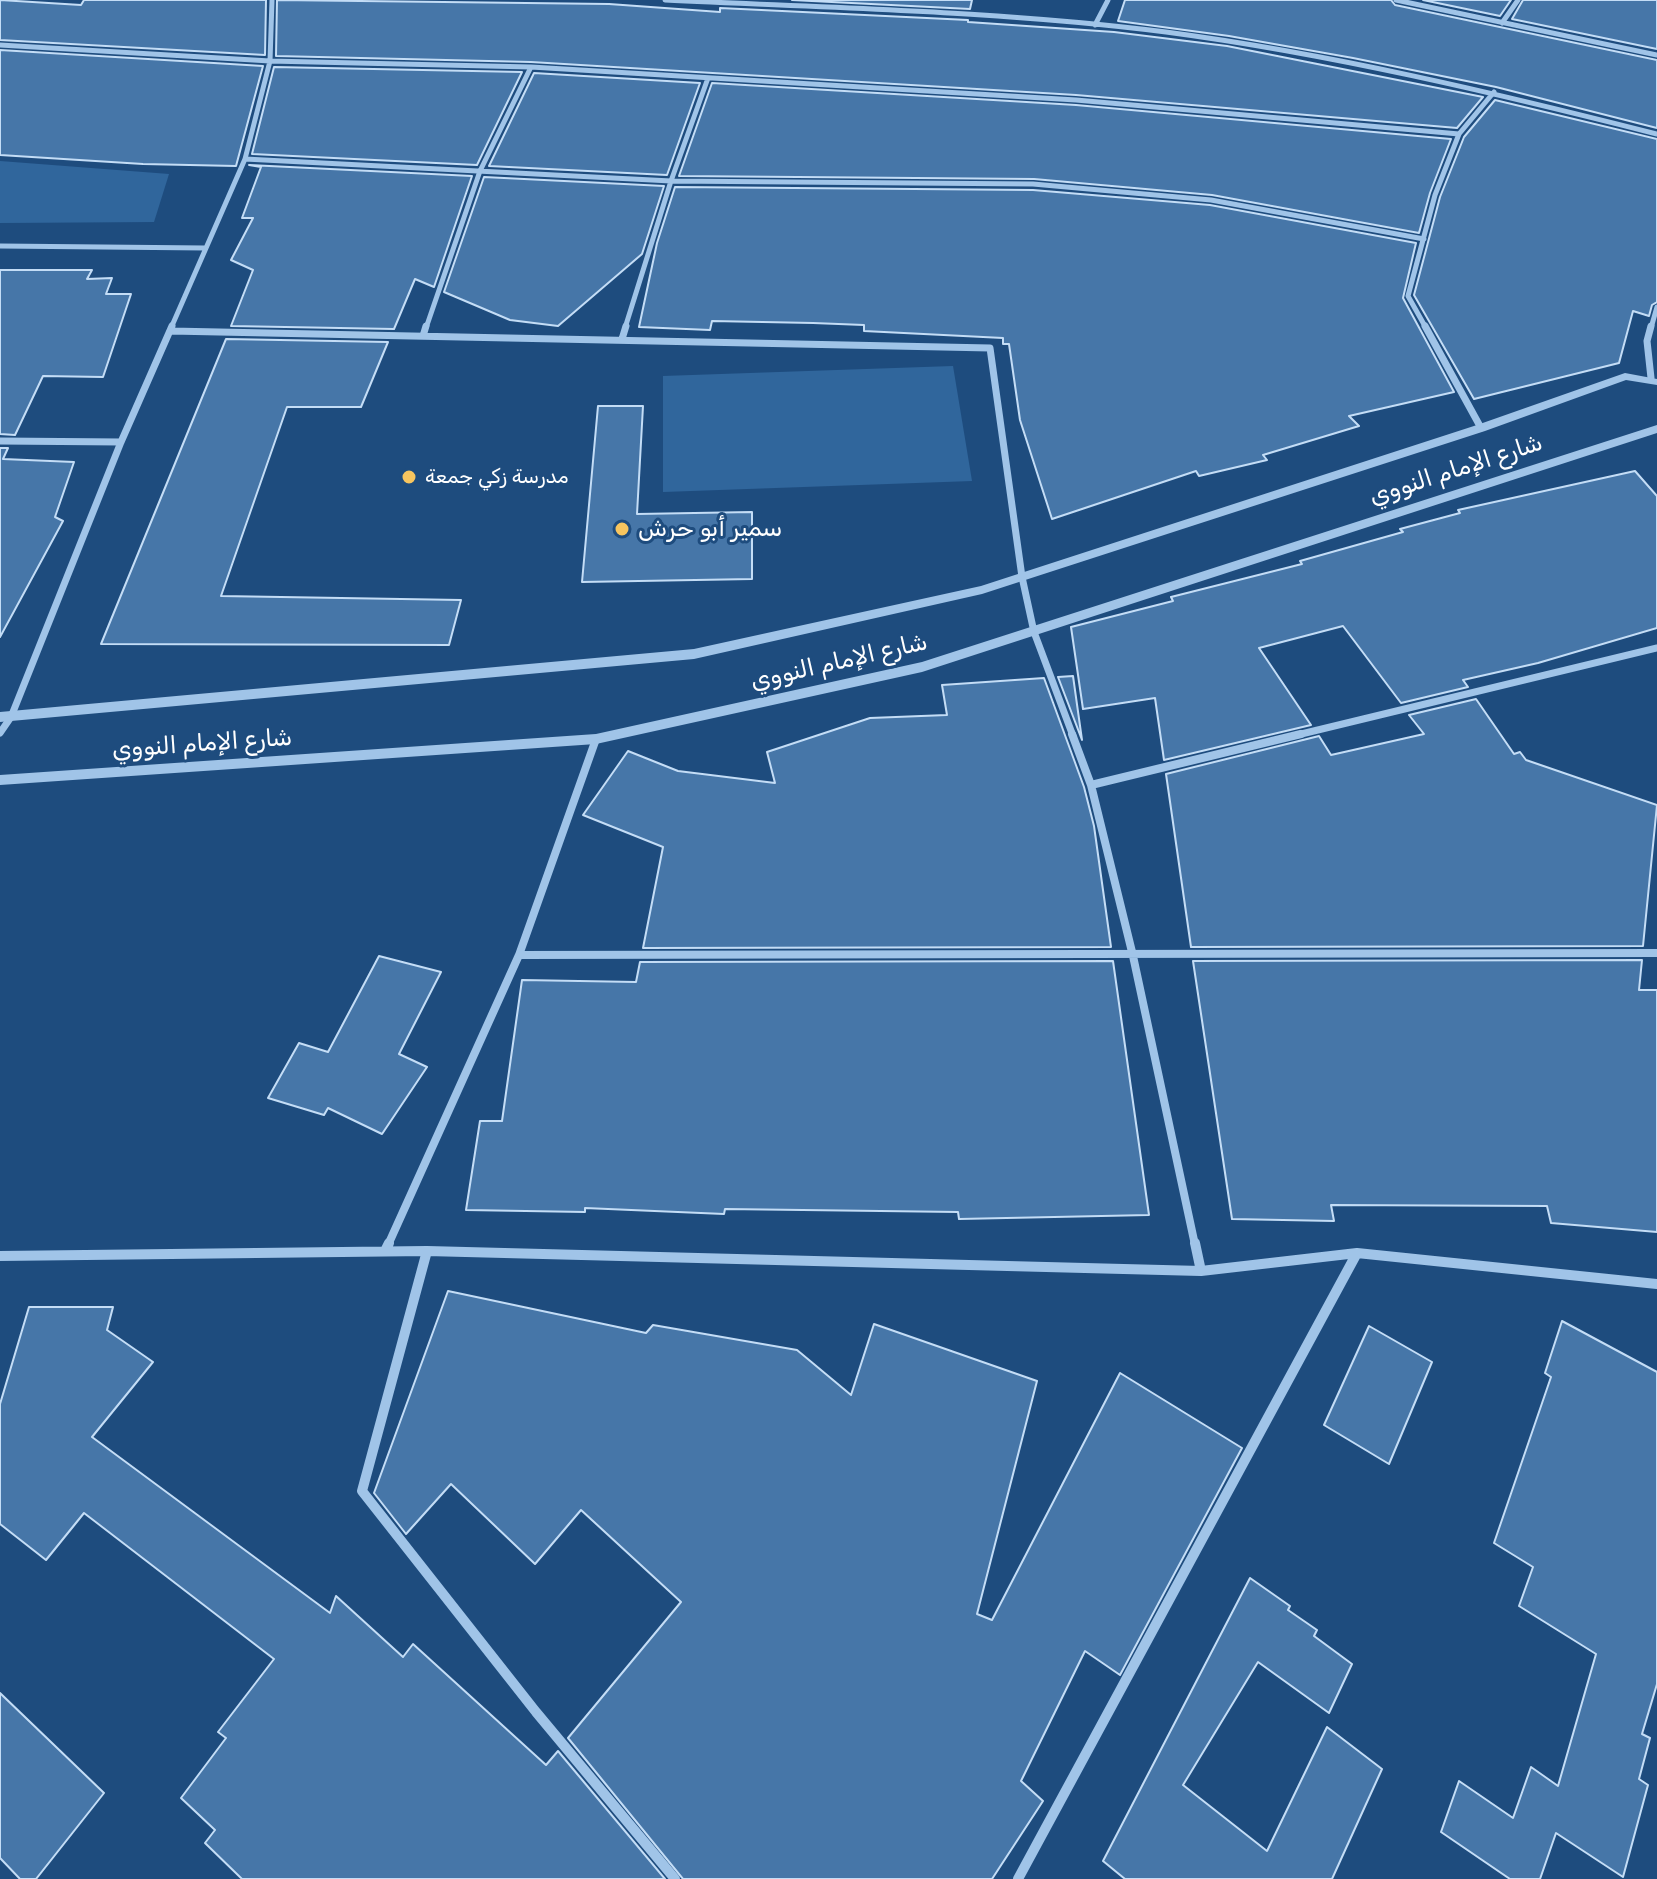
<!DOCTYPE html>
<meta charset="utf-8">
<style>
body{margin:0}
canvas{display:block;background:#1e4c7e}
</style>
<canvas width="1657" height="1879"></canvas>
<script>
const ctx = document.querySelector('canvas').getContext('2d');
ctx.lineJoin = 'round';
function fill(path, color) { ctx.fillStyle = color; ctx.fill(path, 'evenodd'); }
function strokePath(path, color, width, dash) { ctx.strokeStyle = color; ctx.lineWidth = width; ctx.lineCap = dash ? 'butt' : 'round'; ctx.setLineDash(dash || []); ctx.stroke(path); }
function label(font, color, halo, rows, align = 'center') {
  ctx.font = font + ' Rubik,"Noto Naskh Arabic",sans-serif'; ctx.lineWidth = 6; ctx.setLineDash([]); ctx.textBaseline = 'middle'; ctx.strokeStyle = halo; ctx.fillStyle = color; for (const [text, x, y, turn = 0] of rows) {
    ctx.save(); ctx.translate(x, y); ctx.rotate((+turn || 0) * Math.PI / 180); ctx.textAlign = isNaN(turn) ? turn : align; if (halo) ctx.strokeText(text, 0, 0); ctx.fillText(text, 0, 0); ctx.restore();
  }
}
const green = new Path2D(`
 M0,161l169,13 -15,48 -154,1z
 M953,366l19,115 -309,11v-116z`);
const building = new Path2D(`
 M0,0l81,5 3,-5h182l-1,55 -265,-15z
 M277,0l332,4 111,8v-4l248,12v2l146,10 113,14 256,51 -26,31 -381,-33 -545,-33 -255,-6z
 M792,0h180l-2,9z
 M1125,0h266l4,5 262,55v68l-161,-41 -143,-29 -124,-22 -111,-15z
 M1423,0h88l-11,16z
 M1523,0h134v49l-145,-30z
 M0,50l263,16 -27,100 -93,-2 -143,-9z
 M274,67l248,5 -45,93 -225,-11z
 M534,73l166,10 -33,92 -178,-9z
 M712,83l364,22 375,34 -21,54 -11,40 -207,-38 -178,-16 -355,-3z
 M1495,100l162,39v163l-5,3 -3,11 -16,-5 -14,52 -145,36 -60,-104 26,-98 24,-60z
 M249,165l223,11 -38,111 -19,-8 -21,50 -163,-3 22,-56 -22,-10 22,-42h-11l19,-51z
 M484,177l180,9 -22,68 -84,72 -48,-6 -66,-28z
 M675,187l358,3 177,15 206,38 -13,55 51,94 -105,24 10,10 -96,29 4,5 -68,16 -3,-5 -144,48 -32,-99 -11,-76h-6v-6l-139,-7v-6l-51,-2 -101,-2 -2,9 -71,-3 18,-84z
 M0,270h92l-5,9 25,-1 -6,16h25l-28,83 -60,-1 -28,59 -15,-1z
 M226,339l162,3 -27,65h-74l-66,189 240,4 -12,45 -348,-1z
 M598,406h45l-6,108 115,-2v67l-170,3z
 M0,448h8l-5,11 71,3 -19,55 8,4 -63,116z
 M1635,471l22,25v132l-119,35 -75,17 5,7 -67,16 -58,-77 -84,22 52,77 -147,35 -9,-62 -72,11 -12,-82 102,-26 -2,-4 131,-33 -2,-3 103,-29 -3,-3 60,-16 -2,-3z
 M1073,676l9,64 -24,-63z
 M1044,678l40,109 10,39 17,121 -468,1 20,-101 -80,-32 45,-64 50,20 97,12 -8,-31 103,-34 77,-3 -5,-30z
 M1476,699l38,55 6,-2 6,8 131,45 -14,141 -452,1 -25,-173 153,-38 12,19 93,-21 -15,-19z
 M379,956l62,16 -42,82 28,13 -45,67 -54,-26 -4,7 -56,-17 31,-55 29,9z
 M1642,960l-3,30h18v242l-106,-9 -4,-17 -216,-1 3,16 -102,-2 -39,-258z
 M1113,961l36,254 -190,4 -1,-7 -233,-3 -1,5 -139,-6v4l-119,-2 14,-89h22l20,-141 114,2 4,-20z
 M448,1291l198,42 7,-8 144,25 54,45 23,-71 163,57 -60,233 15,6 128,-247 122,75 -122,227 -35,-24 -64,130 22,20 -51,78h-309l-115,-141 113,-136 -100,-92 -46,54 -84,-80 -45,50 -32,-41z
 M29,1307h84l-6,23 46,32 -61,75 238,176 6,-17 67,61 10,-13 133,121 12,-14 107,128h-423l-37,-36 10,-13 -34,-32 45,-60 -8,-6 56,-73 -190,-146 -38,47 -46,-36v-120z
 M1562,1321l95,51v312l-15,50 8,4 -11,41 9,6 -25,92 -67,-44 -16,46h-30l-69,-47 18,-51 54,37 18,-51 27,19 38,-132 -77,-48 14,-39 -39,-24 57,-166 -6,-4z
 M1369,1326l63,36 -43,102 -65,-39z
 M1250,1578l40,28 -2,4 29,20 -3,6 38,28 -23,49 -71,-51 -75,123 84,66 60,-124 55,42 -50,110h-207l-22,-18z
 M0,1693l104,100 -68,86h-16l-20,-21z`);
const minorFar3 = new Path2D(`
 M665,0c167,8 335,11 501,32 166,22 329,61 491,102
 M1396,0l261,55
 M1502,23l16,-23
 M1095,25l13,-25
 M0,45l270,16 261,6 545,33 383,34
 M245,159l426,22 362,3 178,16 213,39
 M0,246l205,2
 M171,328l74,-169 25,-98 2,-61
 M426,328l54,-157 51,-104
 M625,328l46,-147 37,-103
 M1426,328l-18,-32 27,-101 24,-61 35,-42
 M1651,328l6,-21`);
const minorFar2 = new Path2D(`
 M1425,326l56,102
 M171,331l819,17 32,229 12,55 39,104
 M423,336l3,-10
 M622,339l4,-13
 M1651,378l-4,-37 4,-15
 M0,441l121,1
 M0,733l11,-16 110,-275 51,-116
 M1293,736l364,-88`);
const minorFar1 = new Path2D(`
 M1072,734l19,51 42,171 62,289
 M1091,785l210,-51
 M519,955l77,-216
 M388,1245l131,-290 1138,-2`);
const minor = new Path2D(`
 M1195,1243l6,28
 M385,1251l4,-8
 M427,1251l-65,240 174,221 139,167
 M0,1256l427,-5 774,20 156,-18 300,31
 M1018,1879l339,-626`);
const tertiary = new Path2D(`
 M1625,373l32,6v6l-31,-5 -141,51 -503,163 -288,65 -694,63v-10l694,-63 287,-63 496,-161z
 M1657,425v8l-735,239 -326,72 -596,41v-10l596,-41 326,-72z`);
const markers = [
 [409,477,8,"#f7c55f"],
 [622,529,8,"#f7c55f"]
];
const farPoinames = [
 ["مدرسة زكي جمعة",425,477]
];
const streetNames = [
 ["شارع الإمام النووي",1456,470,-18],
 ["شارع الإمام النووي",839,662,-13],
 ["شارع الإمام النووي",202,744,-4]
];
const poiNames = [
 ["سمير أبو حرش",638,529]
];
fill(green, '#30669c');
fill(building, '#4676a8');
strokePath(building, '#c4ddf6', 2);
strokePath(minorFar3, '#a0c4e8', 5);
strokePath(minorFar2, '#a0c4e8', 7);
strokePath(minorFar1, '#a0c4e8', 8);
strokePath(minor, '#a0c4e8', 10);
fill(tertiary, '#a0c4e8');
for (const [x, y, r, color] of markers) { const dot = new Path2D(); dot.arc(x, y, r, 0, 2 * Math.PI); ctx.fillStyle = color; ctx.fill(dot); strokePath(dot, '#1e4c7e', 3); }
label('20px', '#fff', '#1e4c7e', farPoinames, 'left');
label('24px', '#fff', '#1e4c7e', streetNames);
label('24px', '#fff', '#1e4c7e', poiNames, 'left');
</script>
